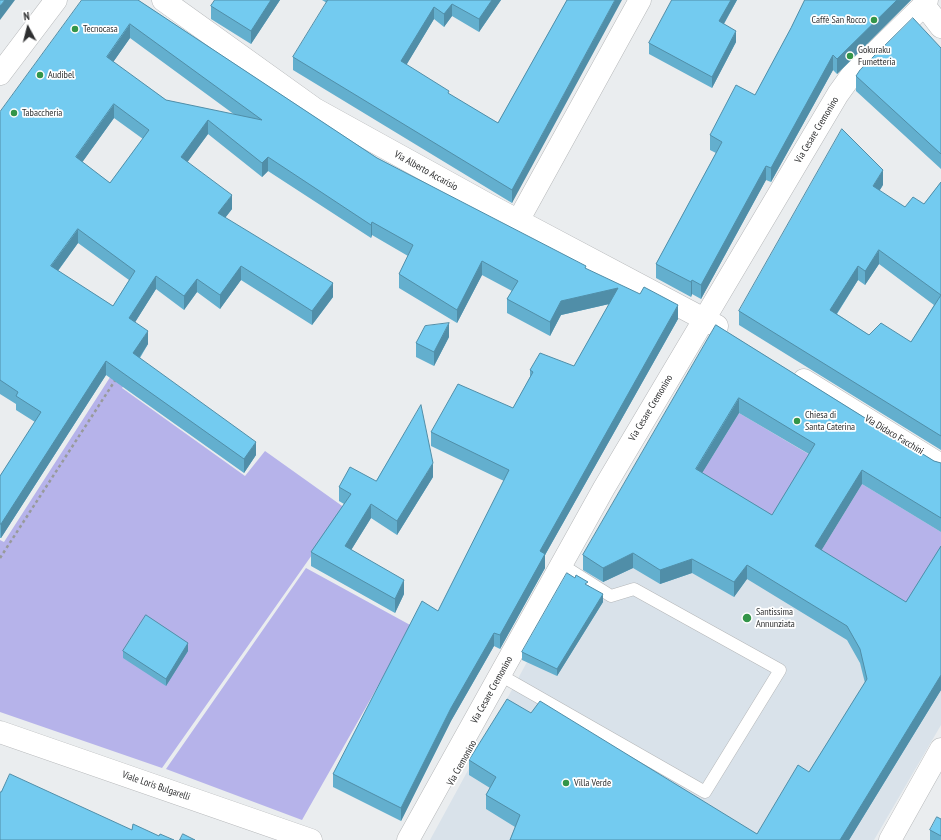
<!DOCTYPE html>
<meta charset="utf-8">
<style>
body{margin:0}
#map{position:relative;width:941px;height:840px;overflow:hidden;background:#eaedef;font-family:"PT Sans Narrow",sans-serif}
canvas{display:block}
.north{position:absolute;left:8px;top:8px;width:40px;height:40px;-webkit-text-stroke:3px #fff;paint-order:stroke;rotate:353deg;font-size:11px;font-weight:700;line-height:16px;text-align:center;color:#2e2f30}
.north::after{content:'';display:block;margin:auto;width:14px;height:18px;background:#2e2f30;clip-path:polygon(50% 0,100% 100%,50% 72%,0 100%)}
</style>
<div id="map">
<canvas width="941" height="840"></canvas>
<div class="north">N</div>
</div>
<script>
const ctx = document.querySelector('canvas').getContext('2d');
ctx.lineJoin = 'round';
function fill(path, color) { ctx.fillStyle = color; ctx.fill(path, 'evenodd'); }
function strokePath(path, color, width, dash) { ctx.strokeStyle = color; ctx.lineWidth = width; ctx.lineCap = dash ? 'butt' : 'round'; ctx.setLineDash(dash || []); ctx.stroke(path); }
function label(font, color, halo, rows, align = 'center') {
  ctx.font = font + ' "PT Sans Narrow",sans-serif'; ctx.lineWidth = 3.5; ctx.setLineDash([]); ctx.textBaseline = 'middle'; ctx.strokeStyle = halo; ctx.fillStyle = color; for (const [text, x, y, turn = 0] of rows) {
    ctx.save(); ctx.translate(x, y); ctx.rotate((+turn || 0) * Math.PI / 180); ctx.textAlign = isNaN(turn) ? turn : align; if (halo) ctx.strokeText(text, 0, 0); ctx.fillText(text, 0, 0); ctx.restore();
  }
}
const built = new Path2D(`
 M716,340l225,137v248l-67,115h-444l97,-178 57,-94z`);
const green = new Path2D(`
 M125,354l15,9 -18,25 123,88 20,-25 80,57 -183,260 -162,-56v-172l4,2z
 M739,413l76,45 -43,71 -76,-46z
 M862,484l79,48v28l-35,57 -91,-56z
 M306,568l106,58 -110,194 -136,-51z`);
const path = new Path2D(`
 M0,558l116,-179`);
const service = new Path2D(`
 M500,675l205,117 75,-122 -146,-81 -23,7 -49,-31`);
const minor = new Path2D(`
 M163,0l152,109 172,95 230,122
 M924,5l17,22
 M0,74l56,-74
 M518,221l122,-221
 M804,380l137,85
 M0,732l311,108
 M408,840l196,-352 234,-394 13,-18 73,-71 3,-5
 M890,840l51,-91`);
const wall = new Path2D(`
 M138,0l239,158 209,111 92,50 -133,236v13l-45,81 -6,-3 -43,75 -50,100 -68,-34v-13l105,-163 66,-130 -73,-35v-14l82,-24 17,-31v-7l44,-4 35,-62 -48,11 -11,21 -43,-23v-14l5,-8 -30,-16 -25,48 -58,-35v-14l9,-18 -36,-21 -1,3 -103,-67 -6,6 -54,-43 -21,28 45,47 -7,9 108,79 -21,28 -71,-45 -21,29 -23,-17 -13,18 -28,-21 -21,33 13,22 -8,14 116,97 -12,18 -138,-98 -105,163h-1v-62l35,-54 -19,-12v-6l-16,-10v-282zM130,38l105,77 -69,-15 -53,-38zM114,118l29,21 -33,44 -28,-21zM78,243l51,37 -16,26 -55,-35z
 M215,0h65l-29,44 -40,-25v-13z
 M322,0h179l-22,32 -27,-16 -8,11 -10,-8 -28,46 43,29 49,29 69,-123 -55,203 -219,-133v-13l34,-54z
 M672,0h65l-13,24 12,18 -24,46 -63,-34v-11z
 M805,0h106l-74,74 -4,-4 -62,112 -5,-2 -65,119 -9,-5 -1,3 -35,-19v-14l60,-111 -6,-3v-15l45,-40 36,-67z
 M941,48v121l-85,-78v-15z
 M941,182v268l-202,-125v-14l144,-126 -4,6 26,16 19,-3zM879,264l55,41 -23,37 -42,-7 -32,-21 21,-34 7,5z
 M716,325l218,136 7,2v69l-79,-48 -41,66 85,52 35,-56v144l-92,150h-339l5,-13 -29,-18v-14l4,-7 -21,-13v-15l62,-47 226,121 52,-62 56,-89 -5,-20 -13,-23 -100,-61 -13,18 -42,-24 -32,11 -27,-16 -30,14 -20,-12v-15zM739,413l70,41 -37,61 -70,-42z
 M449,337l-15,29 -18,-9v-14z
 M433,477l-36,58 -26,-17 -20,32 53,44 -9,19 -84,-47v-14l33,-48 -5,-3v-14l37,-6z
 M588,585l15,17 -46,74 -35,-16v-8z
 M123,651h65l-22,35 -43,-28z
 M941,819v21h-11v-10z`);
const shadedWall = new Path2D(`
 M5,0h10l-15,20v-14z
 M271,0h9l-29,44v-13z
 M492,0h9l-22,32v-13z
 M615,0h7l-110,203v-13z
 M731,0h6l-18,32v-11z
 M897,0h14l-74,74v-15z
 M452,4v12l-8,11v-13z
 M434,7v12l-33,55v-13z
 M130,24v14l-23,33v-14z
 M736,31v11l-24,46v-11z
 M833,55v15l-62,112v-14z
 M114,104v14l-38,53v-14z
 M208,120v14l-27,37v-14z
 M268,157v14l-6,6v-14z
 M766,166v14l-65,119v-14z
 M883,170v15l-10,16v-15z
 M232,195v14l-14,18v-14z
 M372,222v13l-1,3v-13z
 M78,229v14l-27,37v-14z
 M879,250v14l-14,21v-14z
 M482,261v14l-25,48v-13z
 M241,266v14l-21,29v-14z
 M858,266v14l-28,44v-14z
 M156,276v13l-27,43v-14z
 M197,279v13l-13,18v-14z
 M692,280v14l-1,3v-15z
 M333,283v14l-21,28v-14z
 M618,288v14l-57,13 -11,21v-14l11,-21z
 M678,305v14l-133,236v13l-45,81v-14l40,-84z
 M449,323v14l-15,29v-14z
 M148,331v13l-15,23v-14z
 M106,361v14l-105,163v-14z
 M739,398v15l-43,70v-14z
 M256,442v13l-12,18v-14z
 M433,463v14l-36,58v-14z
 M862,470v14l-47,77v-15z
 M371,504v14l-26,42v-14z
 M633,553v15l-30,14v-14z
 M692,559v14l-32,11v-14z
 M747,565v14l-13,18v-15z
 M404,580v14l-9,19v-14z
 M603,594v8l-46,74v-7z
 M494,633v13l-43,75 -50,100v-13l50,-100z
 M188,643v8l-22,35v-7z
 M941,675v15l-92,150h-9z`);
const building = new Path2D(`
 M0,0h5l-5,6z
 M82,0h56l239,158 209,108 -1,2 55,26 4,-7 34,18 -138,246 5,3 -45,81 -6,-2 -43,75 -50,100 -68,-34 89,-173 16,10 71,-141 -78,-38 27,-48 55,24 20,-36 -3,-2 10,-17 34,13 44,-78 -57,13 -11,21 -43,-23 11,-18 -36,-20 -25,49 -58,-36 14,-29 -41,-23 -1,3 -103,-68 -6,6 -54,-43 -27,37 51,38 -14,18 115,70 -21,28 -71,-45 -21,29 -23,-16 -13,17 -28,-20 -27,42 19,13 -15,22 123,89 -12,17 -138,-98 -105,163h-1v-48l41,-64 -25,-16 2,-4 -18,-12v-268zM130,24l132,96 -96,-20 -59,-43zM114,104l35,26 -39,53 -34,-26zM78,229l57,42 -22,35 -62,-40z
 M215,0h56l-20,31 -40,-25z
 M328,0h164l-13,19 -27,-15 -8,10 -10,-7 -33,54 48,30 -1,2 50,30 69,-123h48l-103,190 -219,-133z
 M672,0h59l-12,21 17,10 -24,46 -63,-34z
 M805,0h92l-60,59 -4,-4 -62,113 -5,-2 -65,119 -9,-5 -1,2 -35,-18 66,-122 -12,-7 26,-50 19,10 36,-67z
 M913,18l28,30v106l-85,-78 4,-6z
 M842,129l41,41 -10,16 32,21 8,-10 11,7 17,-22v254l-202,-125zM879,250l62,45 -30,47 -30,-19 -12,12 -39,-25 28,-44 7,5z
 M449,323l-15,29 -18,-9 9,-17z
 M716,325l218,136 7,2v55l-79,-48 -47,76 91,56 35,-56v129l-101,165h-330l10,-25 -34,-20 10,-18 -27,-17 38,-61 24,14 9,-12 217,133 41,-69 11,7 58,-93 -7,-30 -13,-23 -100,-61 -13,17 -42,-23 -32,11 -27,-17 -30,15 -20,-13zM739,398l76,46 -43,71 -76,-46z
 M421,405l12,58 -36,58 -26,-17 -26,42 59,34 -9,19 -84,-47 40,-58 -12,-7 11,-20 26,14z
 M567,573l8,5 1,-3 12,7 -3,2 18,10 -46,75 -35,-17z
 M146,615l42,28 -22,36 -43,-28z
 M10,774l122,56 1,-6 26,12 1,-2 14,6h-174v-48h1z
 M937,817l4,2v17l-11,-6z
 M183,834l12,6h-15z`);
const markers = [
 [874,20,4,"#339549"],
 [75,29,4,"#339549"],
 [850,56,4,"#339549"],
 [40,75,4,"#339549"],
 [14,113,4,"#339549"],
 [797,421,4,"#339549"],
 [747,618,5,"#339549"],
 [566,783,4,"#339549"]
];
const poiNames = [
 ["Caffè San Rocco",866,20,"right"],
 ["Tecnocasa",83,29],
 ["Gokuraku",858,50],
 ["Fumetteria",858,62],
 ["Audibel",48,75],
 ["Tabaccheria",22,113],
 ["Chiesa di",805,415],
 ["Santa Caterina",805,427],
 ["Santissima",756,612],
 ["Annunziata",756,624],
 ["Villa Verde",574,783]
];
const streetNames = [
 ["Via Cesare Cremonino",817,130,-59],
 ["Via Alberto Accarisio",426,171,29],
 ["Via Cesare Cremonino",651,408,-59],
 ["Via Didaco Facchini",894,435,31],
 ["Via Cesare Cremonino",492,690,-61],
 ["Via Cremonino",462,763,-61],
 ["Viale Loris Bulgarelli",156,786,19]
];
fill(built, '#d9e2ea');
fill(green, '#b6b3ea');
strokePath(service, '#b5b7b9', 13);
strokePath(minor, '#b5b7b9', 23);
strokePath(path, '#989a9b', 2.5, [3, 3]);
strokePath(service, '#fff', 12);
strokePath(minor, '#fff', 22);
fill(wall, '#63afce');
fill(shadedWall, '#508ea8');
fill(building, '#73cbf0');
strokePath(building, '#508ea8', 1);
for (const [x, y, r, color] of markers) { const dot = new Path2D(); dot.arc(x, y, r, 0, 2 * Math.PI); ctx.fillStyle = color; ctx.fill(dot); strokePath(dot, '#fff', 1.5); }
label('10px', '#2e2f30', '#fff', poiNames, 'left');
label('10px', '#2e2f30', '#fff', streetNames);
</script>
